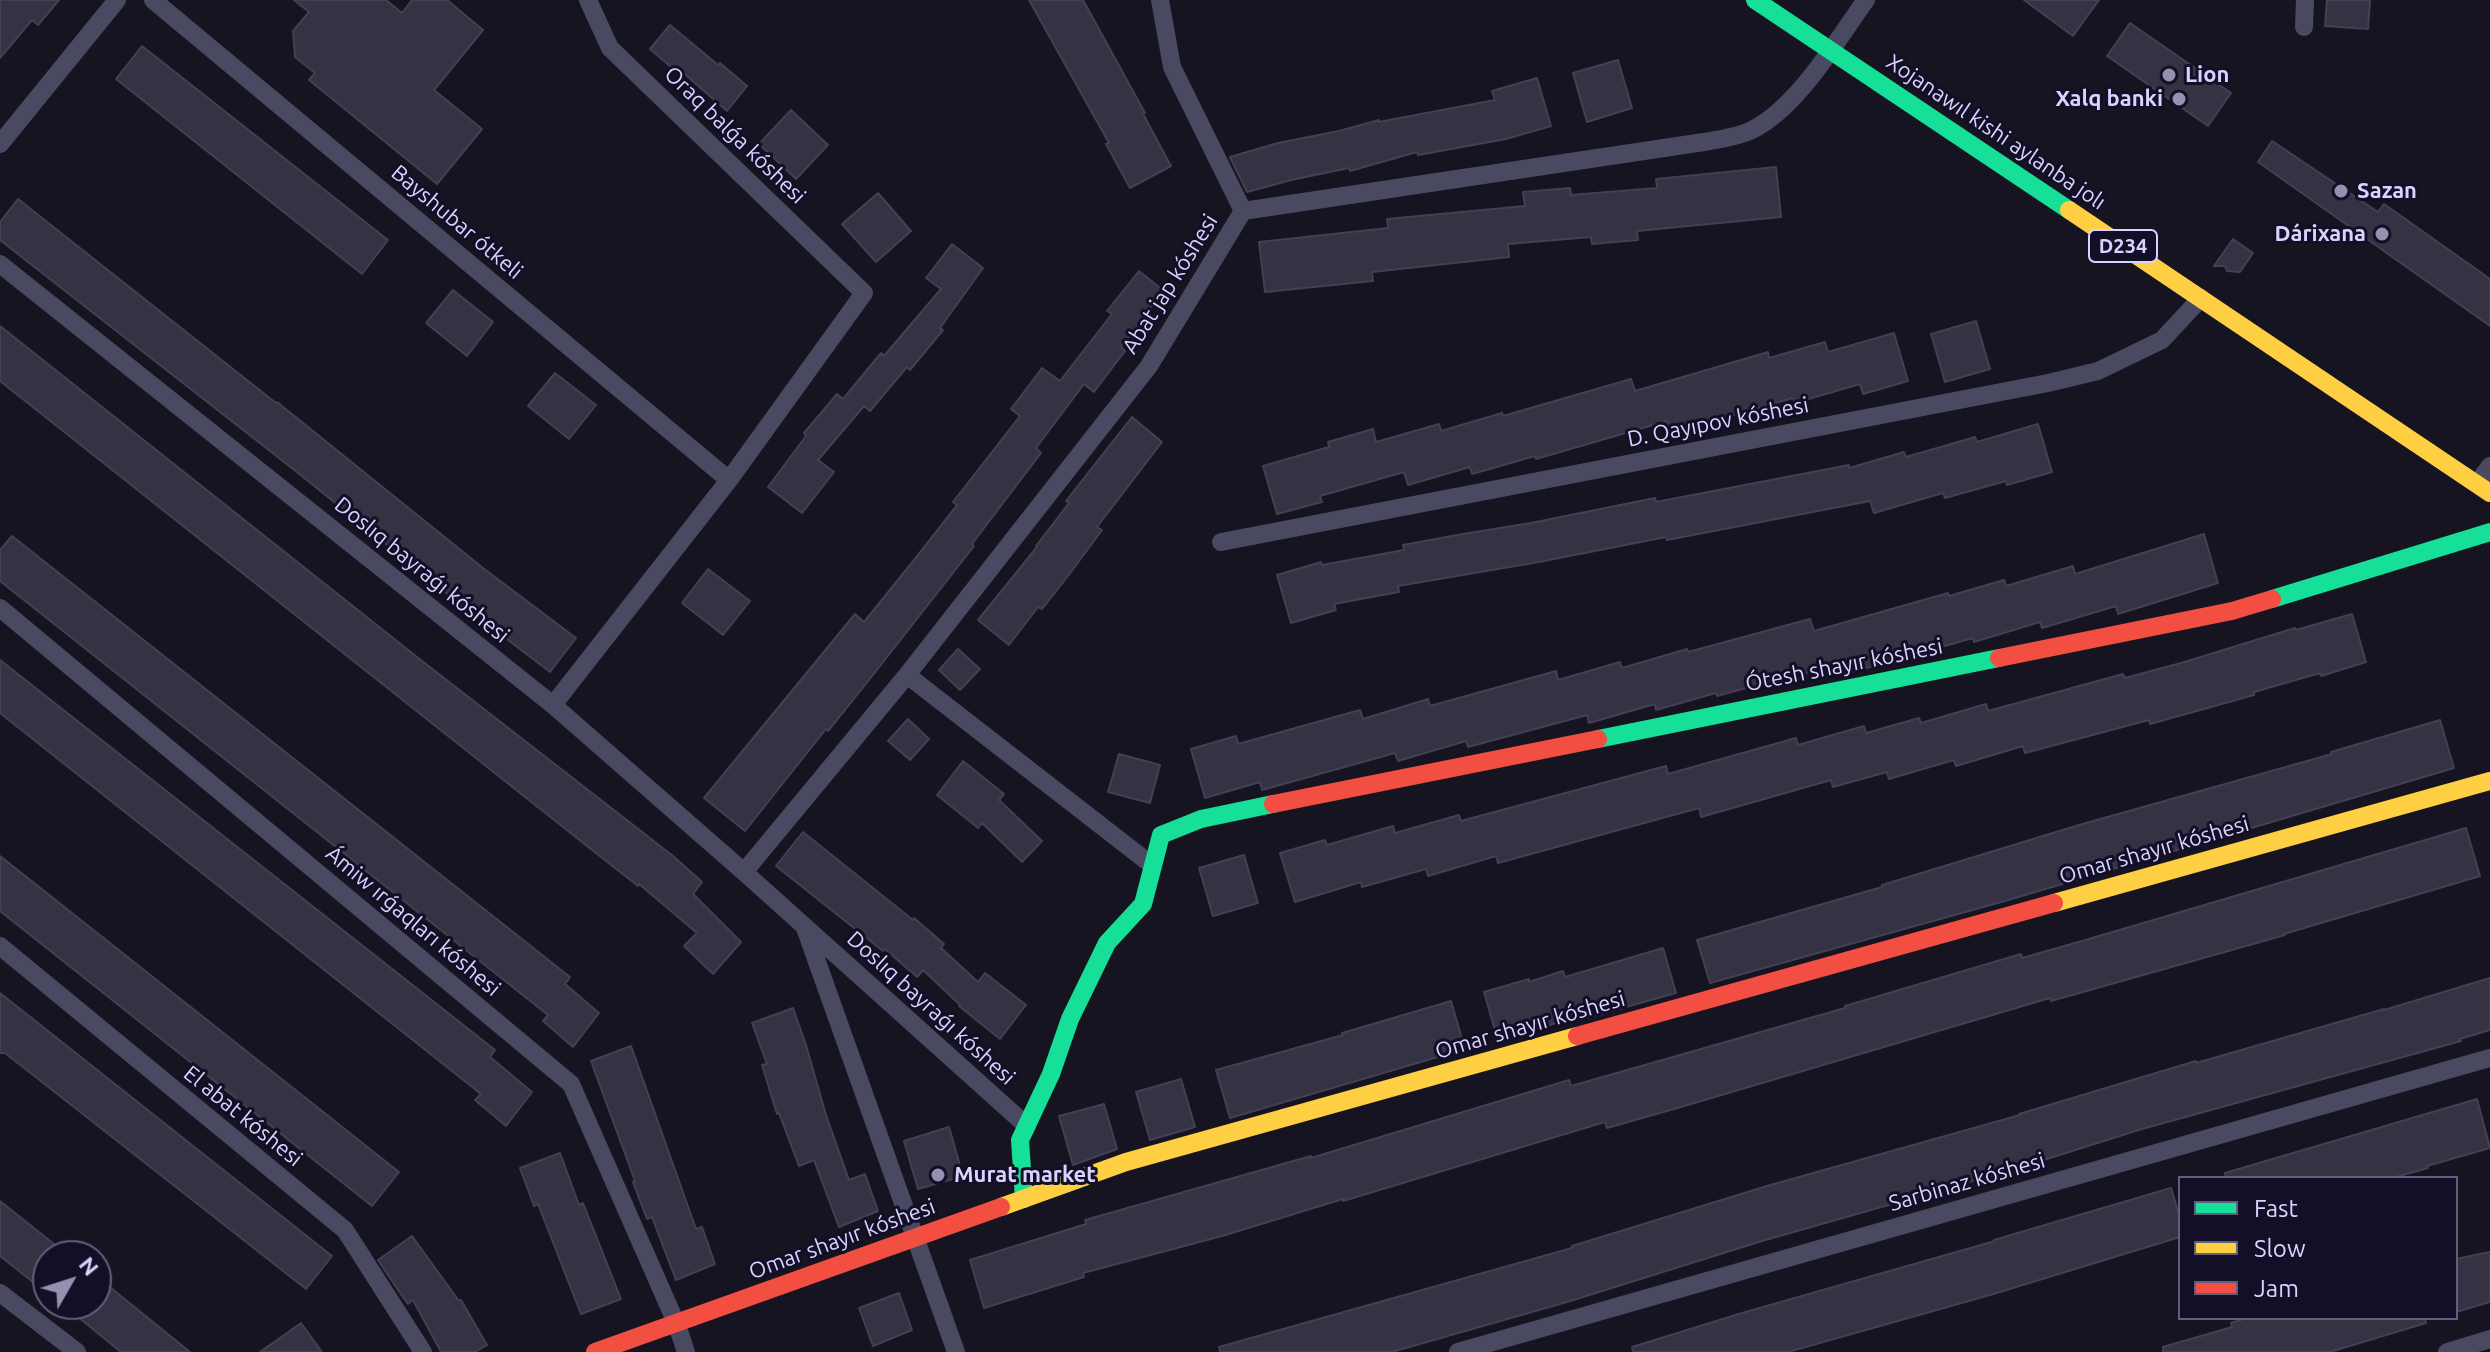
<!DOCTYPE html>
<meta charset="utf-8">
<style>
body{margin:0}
#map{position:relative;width:2490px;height:1352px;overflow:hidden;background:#161421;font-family:Ubuntu,sans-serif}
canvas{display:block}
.legend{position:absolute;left:2178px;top:1176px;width:280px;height:144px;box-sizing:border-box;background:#130f26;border:2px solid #625e7d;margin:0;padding:10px 14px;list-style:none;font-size:24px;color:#d9d4ff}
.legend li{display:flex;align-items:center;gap:16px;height:40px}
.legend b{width:40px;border:2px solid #625e7d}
.north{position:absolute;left:32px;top:1240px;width:80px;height:80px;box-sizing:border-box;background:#130f26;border:2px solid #625e7d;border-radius:50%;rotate:51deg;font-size:22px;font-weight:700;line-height:32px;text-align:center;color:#d9d4ff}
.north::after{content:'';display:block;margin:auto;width:28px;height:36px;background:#9591b1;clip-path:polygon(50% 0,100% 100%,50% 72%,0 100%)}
</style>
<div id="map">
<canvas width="2490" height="1352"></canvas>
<ul class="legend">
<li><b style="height:10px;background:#16e098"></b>Fast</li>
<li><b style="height:10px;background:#ffcf43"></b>Slow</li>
<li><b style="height:10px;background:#f24e42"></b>Jam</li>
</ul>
<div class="north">N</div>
</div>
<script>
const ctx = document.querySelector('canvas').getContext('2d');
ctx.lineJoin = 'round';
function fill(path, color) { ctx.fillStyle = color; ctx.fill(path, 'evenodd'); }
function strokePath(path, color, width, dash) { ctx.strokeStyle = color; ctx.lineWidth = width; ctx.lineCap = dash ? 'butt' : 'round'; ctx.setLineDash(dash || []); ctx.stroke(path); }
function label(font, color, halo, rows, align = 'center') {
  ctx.font = font + ' Ubuntu,sans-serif'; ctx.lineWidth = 6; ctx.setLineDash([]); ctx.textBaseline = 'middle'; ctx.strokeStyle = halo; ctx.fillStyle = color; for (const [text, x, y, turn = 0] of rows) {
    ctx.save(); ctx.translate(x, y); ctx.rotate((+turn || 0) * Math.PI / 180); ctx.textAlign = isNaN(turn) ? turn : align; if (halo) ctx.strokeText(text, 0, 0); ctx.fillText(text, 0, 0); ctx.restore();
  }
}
const building = new Path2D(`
 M0,0h59l-21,25 -6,-5 -32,38z
 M294,0h92l16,13 10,-13h35l36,30 -49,60 48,39 -45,55 -128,-104 6,-7 -20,-16 -2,-26 16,-19z
 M1029,0h54l62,113 -2,1 28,52 -41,22 -24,-44 3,-1z
 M2024,0h75l-26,36z
 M2327,0h43l-2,29 -43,-3z
 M2130,23l101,70 -23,33 -101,-70z
 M670,25l48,40 2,-2 27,23 -20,25 -47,-41 -2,3 -28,-24z
 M142,46l246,194 -26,34 -246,-195z
 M1618,60l14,48 -45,14 -14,-49z
 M1537,78l14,48 -45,13 -88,16 -1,-3 -67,19 -1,-3 -58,12 -44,12 -17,-35 48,-14 61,-12 40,-11v2l116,-22 -3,-9z
 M791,110l37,35 -32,34 -37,-35z
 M2272,141l106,71 6,-8 106,75v47l-232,-164z
 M1776,167l5,50 -144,14 1,9 -46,4 -1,-7 -83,7 1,13 -137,15 1,9 -108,11 -6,-50 129,-14 -1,-9 138,-13 -2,-14 47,-4 1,7 86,-7 -1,-9z
 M878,193l33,38 -35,31 -34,-38z
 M18,199l258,204 1,-1 206,166 93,70 -26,34 -105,-80 -143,-116 -302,-236v-18z
 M2233,239l20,14 -13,19 -13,-1 -2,-5h-11z
 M952,244l31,24 -43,60 3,2 -33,40 -3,-3 -37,44 -6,-5 -46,54 16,12 -32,41 -34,-26 38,-51 -2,-3 33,-39 6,5 38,-46 3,3 57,-67 -15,-11z
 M1139,271l25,20 -43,56 4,4 -31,41 -10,-8 -48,64 5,5 -69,91 2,2 -105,134 -41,51 -2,-2 -81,102 -41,-33 151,-184 9,8 54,-67 39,-50 -4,-3 67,-86 -9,-7 31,-41 18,13 52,-67 -5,-3z
 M453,290l40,32 -26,34 -41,-33z
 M1976,321l14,48 -45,13 -14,-48z
 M0,326l417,331 256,199 29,26 -9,12 48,48 -28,32 -29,-28 13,-13 -58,-49 -1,2 -51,-40 -587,-465z
 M1894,333l14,48 -45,13 -3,-10 -65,19 -2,-5 -122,35 -4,-12 -131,38 -1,-3 -63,18 -2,-7 -62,18 -4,-13 -84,24 2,6 -45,12 -14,-48 66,-19 -1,-5 45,-13 3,13 63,-18 2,7 61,-18 1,3 128,-37 4,12 133,-39 1,6 56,-16 3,10z
 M555,373l41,32 -27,34 -41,-33z
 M1132,417l30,25 -65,85 5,3 -34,46 -26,33 -4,-2 -29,38 -31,-25 59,-73 -1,-1 33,-43 -3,-2z
 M2038,424l14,48 -45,13 -1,-4 -61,17 -2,-5 -69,20 -4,-12 -203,39 -1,-3 -127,25 -141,24 1,6 -65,12 2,6 -45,13 -14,-48 44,-13 1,3 82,-15 -1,-5 60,-11 68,-11 124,-25 1,4 193,-37v3l55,-16 2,5 69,-20 2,5z
 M2204,534l14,49 -100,31 -2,-8 -74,22 -2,-6 -66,20 -1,-4 -121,34 -2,1 -4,-12 -67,20v-2l-62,17 -1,-3 -60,17 -1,-6 -66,19 -2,-8 -119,32 -2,-6 -68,20 -3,-8 -133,37 -2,-8 -55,16 -14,-49 45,-13 2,8 122,-34 3,9 65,-20 2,7 126,-35 2,9 62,-18 2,6 65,-19 1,3 122,-33 4,12 134,-38 1,3 55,-16 2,6 67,-20 2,8z
 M12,536l558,441 -5,7 34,29 -26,34 -30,-26 5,-6 -548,-434v-31z
 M708,569l42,32 -27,34 -41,-32z
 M2352,614l14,48 -45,14 -1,-3 -66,19v3l-104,29 -1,-4 -124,33 -2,-7 -67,20 -2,-6 -65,19 -2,-7 -54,15 -2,-7 -130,37 -2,-9 -201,55 -2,-7 -68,20 -2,-7 -64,18 -1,-5 -66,20 -15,-49 45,-13 2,5 66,-19 2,7 64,-18 2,6 205,-55 2,8 128,-36 2,7 66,-19 2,7 53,-15 2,5 65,-19 2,7 135,-37 2,4 56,-15 114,-35 1,2z
 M958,649l22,20 -20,21 -21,-20z
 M0,660l495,390 -5,7 42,35 -26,34 -31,-26 6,-6 -481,-381z
 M908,719l21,20 -19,21 -22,-19z
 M2440,720l14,48 -449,133 -295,82 -13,-43 185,-53v-2l197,-60 253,-71 -1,-2z
 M1119,754l41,11 -10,38 -42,-11z
 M963,761l41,33 -5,6 43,41 -20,21 -40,-39 -4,5 -41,-33z
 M2466,828l14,48 -196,58 1,1 -234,66 -1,-3 -376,111 -67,19 -2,-6 -262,79v-2l-121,37 -139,37 1,4 -100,31 -14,-48 116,-36 -1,-4 226,-64v2l258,-78 2,6 274,-78v-2l176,-52 1,4 60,-17z
 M803,832l110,88 1,-2 30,26 -3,4 37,34 7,-9 41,32 -26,34 -41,-33 1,-1 -37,-35 -6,7 -32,-28 -2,2 -107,-85z
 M1244,855l14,48 -45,13 -14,-48z
 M0,856l399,316 -27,34 -372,-295z
 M1663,948l13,45 -93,26 -1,-4 -84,26 -14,-49 45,-13v3l34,-11 2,6z
 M2490,978v52l-30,9 1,2 -319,88 -127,40 -253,72 -195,61 -175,50h-172l-1,-5 353,-99v-2l195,-60 253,-71 -1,-1 177,-53v2l188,-54v1z
 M0,993l332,263 -26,33 -301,-236h-5z
 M1451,1001l14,48 -235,69 -14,-48 127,-35 -1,-2z
 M793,1008l13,37 20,70 23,65 16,-6 13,37 -39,16 -25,-67 -15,6 -20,-53 -2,1 -15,-49 5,-1 -15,-41z
 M631,1046l65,183 6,-2 13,37 -39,16 -24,-63 -5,2 -14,-37 2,-1 -44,-120z
 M1181,1079l14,48 -45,13 -14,-48z
 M2477,1099l13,49 -63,18 1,2 -36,10h-166l-1,-5z
 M1104,1104l13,45 -44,16 -14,-49z
 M949,1127l14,49 -45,13 -14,-48z
 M560,1153l19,52 4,-2 38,96 -40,15 -43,-110 -4,2 -14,-38z
 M2171,1188l9,30v19l-190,58 -202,57h-155l-1,-5 110,-34 253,-72 -1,-1z
 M0,1201l69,55h-21v38l-48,-38z
 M412,1236l47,65 2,-1 26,45 -12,7h-34l-28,-52 -5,4 -12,-17 -18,-27z
 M2490,1252v50l-34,10v-53z
 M96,1276l31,25 63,51h-69l-59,-48h34z
 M899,1293l13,37 -39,16 -14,-38z
 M2247,1318h178l1,5 -96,29h-167v-5l69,-20 -1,-4z
 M301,1323l21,29h-62z`);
const street = new Path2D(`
 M153,0l576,480
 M1160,0l12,67 71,144
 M2304,27l1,-27
 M0,144l117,-144
 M1243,211l461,-69c16,-3 34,-5 48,-12 46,-23 84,-89 114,-130
 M0,264l553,441 191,167 283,254
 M2477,484l13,-18
 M1221,542l827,-159 50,-12 64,-31 39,-42
 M0,608l571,476 106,241 9,27
 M907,675l246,191
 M553,705l176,-225 135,-187 -254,-245 -22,-48
 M744,872l163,-197 242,-309 94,-155
 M805,928l151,424
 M0,946l345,284 78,122
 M0,1293l77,59
 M1458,1352l1032,-294
 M2447,1352l43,-13`);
const fast = new Path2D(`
 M1755,0l314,210
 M2272,599l218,-67
 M1598,739l401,-81
 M1024,1199l-4,-59 31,-66 19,-55 37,-76 36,-39 18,-69 40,-16 72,-15`);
const slow = new Path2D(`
 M2069,210l421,283
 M2054,903l436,-122
 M1001,1207l125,-45 451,-126`);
const jam = new Path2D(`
 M1999,658l233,-47 40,-12
 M1273,804l325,-65
 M1577,1036l477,-133
 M595,1352l406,-145`);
const markers = [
 [2169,75,8,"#9591b1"],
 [2179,99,8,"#9591b1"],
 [2341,191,8,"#9591b1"],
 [2382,234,8,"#9591b1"],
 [938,1175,8,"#9591b1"]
];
const shields = [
 [2123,246,68]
];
const shieldNames = [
 ["D234",2123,246]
];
const poiNames = [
 ["Lion",2185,75],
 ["Xalq banki",2163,99,"right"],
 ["Sazan",2357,191],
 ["Dárixana",2366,234,"right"],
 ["Murat market",954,1175]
];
const streetNames = [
 ["Xojanawıl kishi aylanba jolı",1996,132,34],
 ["Oraq balǵa kóshesi",735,135,44],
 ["Bayshubar ótkeli",457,222,40],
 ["Abat jap kóshesi",1170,284,-58],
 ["D. Qayıpov kóshesi",1718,422,-11],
 ["Doslıq bayraǵı kóshesi",422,570,39],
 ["Ótesh shayır kóshesi",1844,665,-11],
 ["Omar shayır kóshesi",2154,850,-16],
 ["Ámiw ırǵaqları kóshesi",413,921,40],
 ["Doslıq bayraǵı kóshesi",931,1008,42],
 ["Omar shayır kóshesi",1530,1025,-16],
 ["El abat kóshesi",243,1116,39],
 ["Sarbinaz kóshesi",1967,1182,-16],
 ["Omar shayır kóshesi",842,1239,-20]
];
fill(building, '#343243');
strokePath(building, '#433f54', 2);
strokePath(street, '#4a4962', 18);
strokePath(fast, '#16e098', 18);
strokePath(slow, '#ffcf43', 18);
strokePath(jam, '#f24e42', 18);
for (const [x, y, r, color] of markers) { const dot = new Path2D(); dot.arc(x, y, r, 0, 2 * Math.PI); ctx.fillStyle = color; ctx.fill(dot); strokePath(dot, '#130f26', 3); }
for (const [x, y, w] of shields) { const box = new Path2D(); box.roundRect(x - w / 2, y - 16, w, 32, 6); ctx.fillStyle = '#130f26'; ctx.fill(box); strokePath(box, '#d9d4ff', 2); }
label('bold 20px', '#d9d4ff', null, shieldNames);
label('bold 22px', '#d9d4ff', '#130f26', poiNames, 'left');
label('22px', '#d9d4ff', '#130f26', streetNames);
</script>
